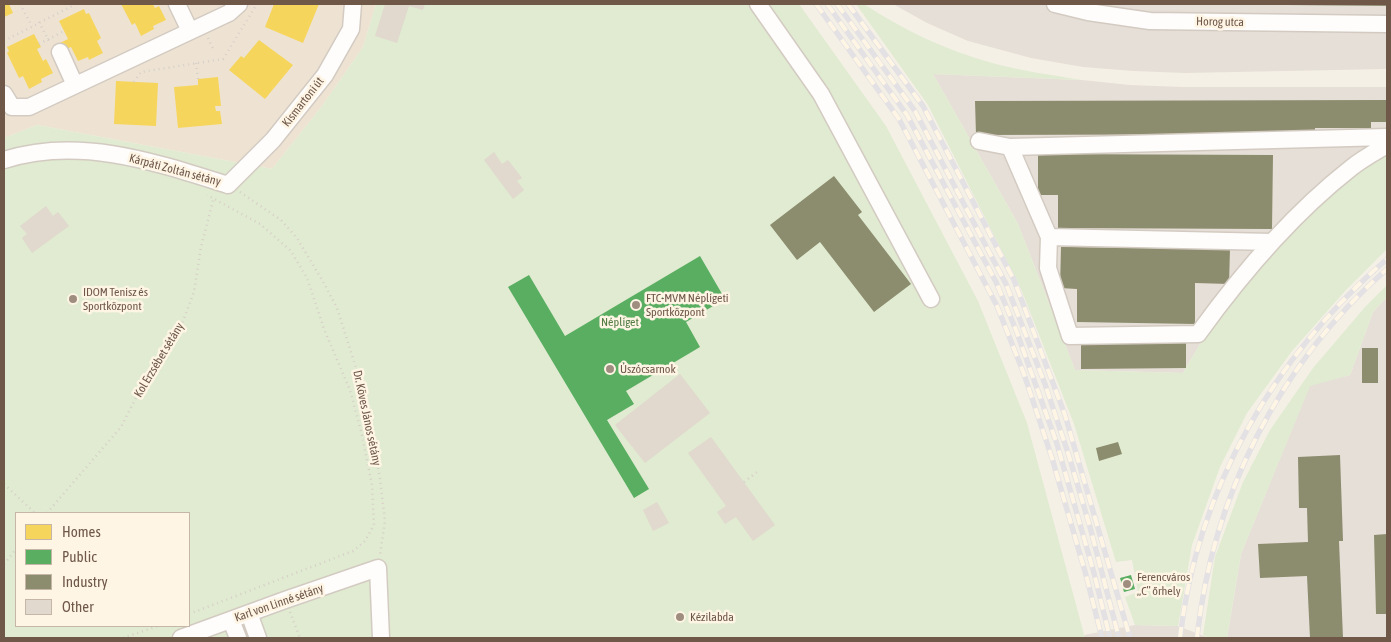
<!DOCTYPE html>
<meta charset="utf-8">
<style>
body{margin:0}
#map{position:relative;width:1391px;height:642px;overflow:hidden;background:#f5f0e6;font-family:"Asap Condensed",sans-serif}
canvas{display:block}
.frame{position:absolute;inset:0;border:5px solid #705849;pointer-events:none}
.legend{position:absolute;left:15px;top:512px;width:175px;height:115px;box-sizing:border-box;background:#fef5e5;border:1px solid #c5b6a7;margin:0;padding:6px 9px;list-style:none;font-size:15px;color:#705849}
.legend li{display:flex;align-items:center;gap:10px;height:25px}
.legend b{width:25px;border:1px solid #c5b6a7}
</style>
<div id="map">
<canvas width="1391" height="642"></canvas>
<div class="frame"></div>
<ul class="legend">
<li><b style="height:14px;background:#f6d55c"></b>Homes</li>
<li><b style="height:14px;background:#5aae61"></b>Public</li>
<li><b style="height:14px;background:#8c8c6e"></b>Industry</li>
<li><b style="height:14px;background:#e1d8ce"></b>Other</li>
</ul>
</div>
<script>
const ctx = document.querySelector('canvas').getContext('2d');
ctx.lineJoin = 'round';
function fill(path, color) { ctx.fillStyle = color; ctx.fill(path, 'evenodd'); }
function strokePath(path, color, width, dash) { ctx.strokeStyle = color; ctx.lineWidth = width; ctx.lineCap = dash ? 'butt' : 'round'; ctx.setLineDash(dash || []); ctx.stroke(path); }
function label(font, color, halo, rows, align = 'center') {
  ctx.font = font + ' "Asap Condensed",sans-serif'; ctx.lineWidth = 5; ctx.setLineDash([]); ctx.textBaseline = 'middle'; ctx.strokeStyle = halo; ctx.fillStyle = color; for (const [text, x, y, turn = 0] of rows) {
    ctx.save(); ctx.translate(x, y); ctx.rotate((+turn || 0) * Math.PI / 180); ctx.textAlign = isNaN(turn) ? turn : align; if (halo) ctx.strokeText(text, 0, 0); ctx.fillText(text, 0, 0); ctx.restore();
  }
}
const residential = new Path2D(`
 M4,4h372l-13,43 -41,59 -50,63 -235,-44 -33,13z`);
const industrial = new Path2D(`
 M893,4h494v65l-202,4 -52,-2 -50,-4 -52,-9 -63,-17 -41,-18z
 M933,74l149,6 48,5 53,2h204v66l-178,176 -26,44 -108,-3 -57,-146z
 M1387,297v341h-160l14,-84 69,-169 40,-10 23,-63z
 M1135,625l43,1 31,12h-124l-1,-3z`);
const green = new Path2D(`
 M376,4h423l87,122 92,175 49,122 58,215h-1081v-500l33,-13 235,44 50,-63 41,-59zM16,513h173v113h-173z
 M856,4h8c39,26 82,46 128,59 29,8 60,12 90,17l-149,-6 85,150 57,146 108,3 26,-44 85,-106 59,-52 34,-18v96l-41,41 -54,61 -45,62 -27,54 -28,78 -14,81 -43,-1 -10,-28 13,-5 -6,-32 -16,2 -42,-138 -53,-135 -93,-184z
 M1387,285v12l-14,15 -23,63 -40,11 -69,168 -14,84h-18l-6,-3 12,-78 28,-75 27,-52 43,-62 52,-61z`);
const homes = new Path2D(`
 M4,4h5l4,9 -9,4z
 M121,4h32l2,4 4,-2 7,14 -13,6 1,3 -13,7 -6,-13 -3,2z
 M274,4h45l-16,39 -38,-16z
 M84,9l2,5 3,-1 12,25 -4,3 6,12 -14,7 -1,-3 -10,4 -7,-14 -7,3 -4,-7 8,-4 -9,-18z
 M34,34l7,13 -4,2 6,12 3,-2 7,14 -12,6 1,3 -13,7 -6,-13 -4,2 -12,-25 2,-2 -2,-4z
 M259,40l34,25 -28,34 -36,-29 12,-14 3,2z
 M218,77l3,29h-6l1,5h4l2,13 -44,4 -4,-41 24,-2v-6z
 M116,81l42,2 -2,43 -42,-2z`);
const public = new Path2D(`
 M700,256l25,43 -39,23 14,25 -74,44 8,13 -27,16 42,69 -15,9 -126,-211 21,-12 36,61z
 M1131,575l4,14 -11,3 -4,-14z`);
const industry = new Path2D(`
 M1287,4h100v2l-100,-1z
 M1387,100v22h-16v6h-56v6l-339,1 -1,-34z
 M1038,154l235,1 -1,74 -214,-1v-33h-20z
 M834,176l28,36 -4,3 53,69 -37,28 -54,-70 -23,18 -27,-35z
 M1061,247l169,2 -1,35 -34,-1v41l-118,-2v-33l-17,-1z
 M1186,341v27l-105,1v-27z
 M1362,348h16v35h-16z
 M1118,442l4,12 -23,7 -3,-13z
 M1340,455l3,86h-4l4,97h-33l-3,-62 -47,2 -2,-34 50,-2 -1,-34h-8l-1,-51z
 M1387,534v80h-11l-2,-79z`);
const building = new Path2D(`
 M385,4h40l-2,6 -14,-4 -12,37 -22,-7z
 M494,152l8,12 6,-4 14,18 -5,3 7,9 -11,9 -29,-39z
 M46,206l7,10 5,-4 11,14 -37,27 -10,-15 5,-4 -7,-8z
 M680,374l30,39 -65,50 -30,-38z
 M711,437l64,88 -22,16 -17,-24 -11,7 -8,-12 9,-6 -38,-53z
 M657,502l12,21 -16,8 -10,-21z`);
const path = new Path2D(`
 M20,4l12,22
 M39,22l11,21
 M208,38l6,13
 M4,41l72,-37
 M39,44l25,-13
 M196,63l2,16
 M134,82l7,-10 82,-13 34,-55
 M240,192l41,28 16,18 28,47 12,23 27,85 16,86 5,42 -5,34
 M744,482l13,-10
 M4,484l31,29
 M47,513l74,-86 22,-43 38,-58 13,-34 7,-45 13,-50
 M4,564l12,-15
 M290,612l10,26
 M189,614l164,-63 12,-10 9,-16 -2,-40 -11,-54 -11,-41 -26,-61 -17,-51 -16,-27 -31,-27 -53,-29
 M123,638l35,-12`);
const minor = new Path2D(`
 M177,4l13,27
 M758,4l63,90 110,205
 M1055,4l33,8 62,9 237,3
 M60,52l15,33
 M4,94l8,13h17l200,-94 10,-9
 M979,141l31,6 377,-10
 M1010,147l39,90 -1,31 22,68 128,-2c44,-61 93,-119 153,-166 11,-9 24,-16 36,-23
 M4,160c76,-24 151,2 224,25l45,-45 52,-65 26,-46 2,-25
 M1049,237l223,5
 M249,613l9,25
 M231,620l7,18
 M181,638l104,-38 93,-32 3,70`);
const rail = new Path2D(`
 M816,4l83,115 98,187 27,68 28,84 34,117 16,63
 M827,4l80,111 89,167 20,48 41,114 37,129 16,65
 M837,4l78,107 91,173 39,100 24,72 21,71 29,111
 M848,4l75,102 91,174 51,135 65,223
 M1180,638c17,-149 94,-282 207,-379
 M1197,638c15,-141 82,-275 190,-369`);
const markers = [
 [73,299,5,"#9f8d80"],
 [636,305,5,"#9f8d80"],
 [610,369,5,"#9f8d80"],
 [1127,584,5,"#9f8d80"],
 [680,617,5,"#9f8d80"]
];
const streetNames = [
 ["Horog utca",1220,22,1],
 ["Kismartoni út",303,102,-52],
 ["Kárpáti Zoltán sétány",175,170,15],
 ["Kol Erzsébet sétány",159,360,-59],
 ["Dr. Köves János sétány",367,418,78],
 ["Karl von Linné sétány",279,603,-19]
];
const poiNames = [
 ["IDOM Tenisz és",83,292],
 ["Sportközpont",83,306],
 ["FTC-MVM Népligeti",646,298],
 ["Sportközpont",646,312],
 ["Úszócsarnok",620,369],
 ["Ferencváros",1137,577],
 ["„C” őrhely",1137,591],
 ["Kézilabda",690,617]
];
const parkNames = [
 ["Népliget",620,322]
];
fill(residential, '#eee3d3');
fill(industrial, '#e6dfd7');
fill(green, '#e0ebd1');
fill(homes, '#f6d55c');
fill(public, '#5aae61');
fill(industry, '#8c8c6e');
fill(building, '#e1d8ce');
strokePath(minor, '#d3cbc2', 19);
strokePath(path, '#d6cfc8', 2.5, [1, 4]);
strokePath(minor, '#fefdfb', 16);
strokePath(rail, '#e3e1e3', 5.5);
strokePath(rail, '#fef5e5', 4, [11]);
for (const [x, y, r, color] of markers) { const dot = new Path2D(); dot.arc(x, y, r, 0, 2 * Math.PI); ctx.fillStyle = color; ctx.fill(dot); strokePath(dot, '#fef5e5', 2); }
label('12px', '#705849', '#fef5e5', streetNames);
label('12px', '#705849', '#fef5e5', poiNames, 'left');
label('12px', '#537b44', '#fef5e5', parkNames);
</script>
